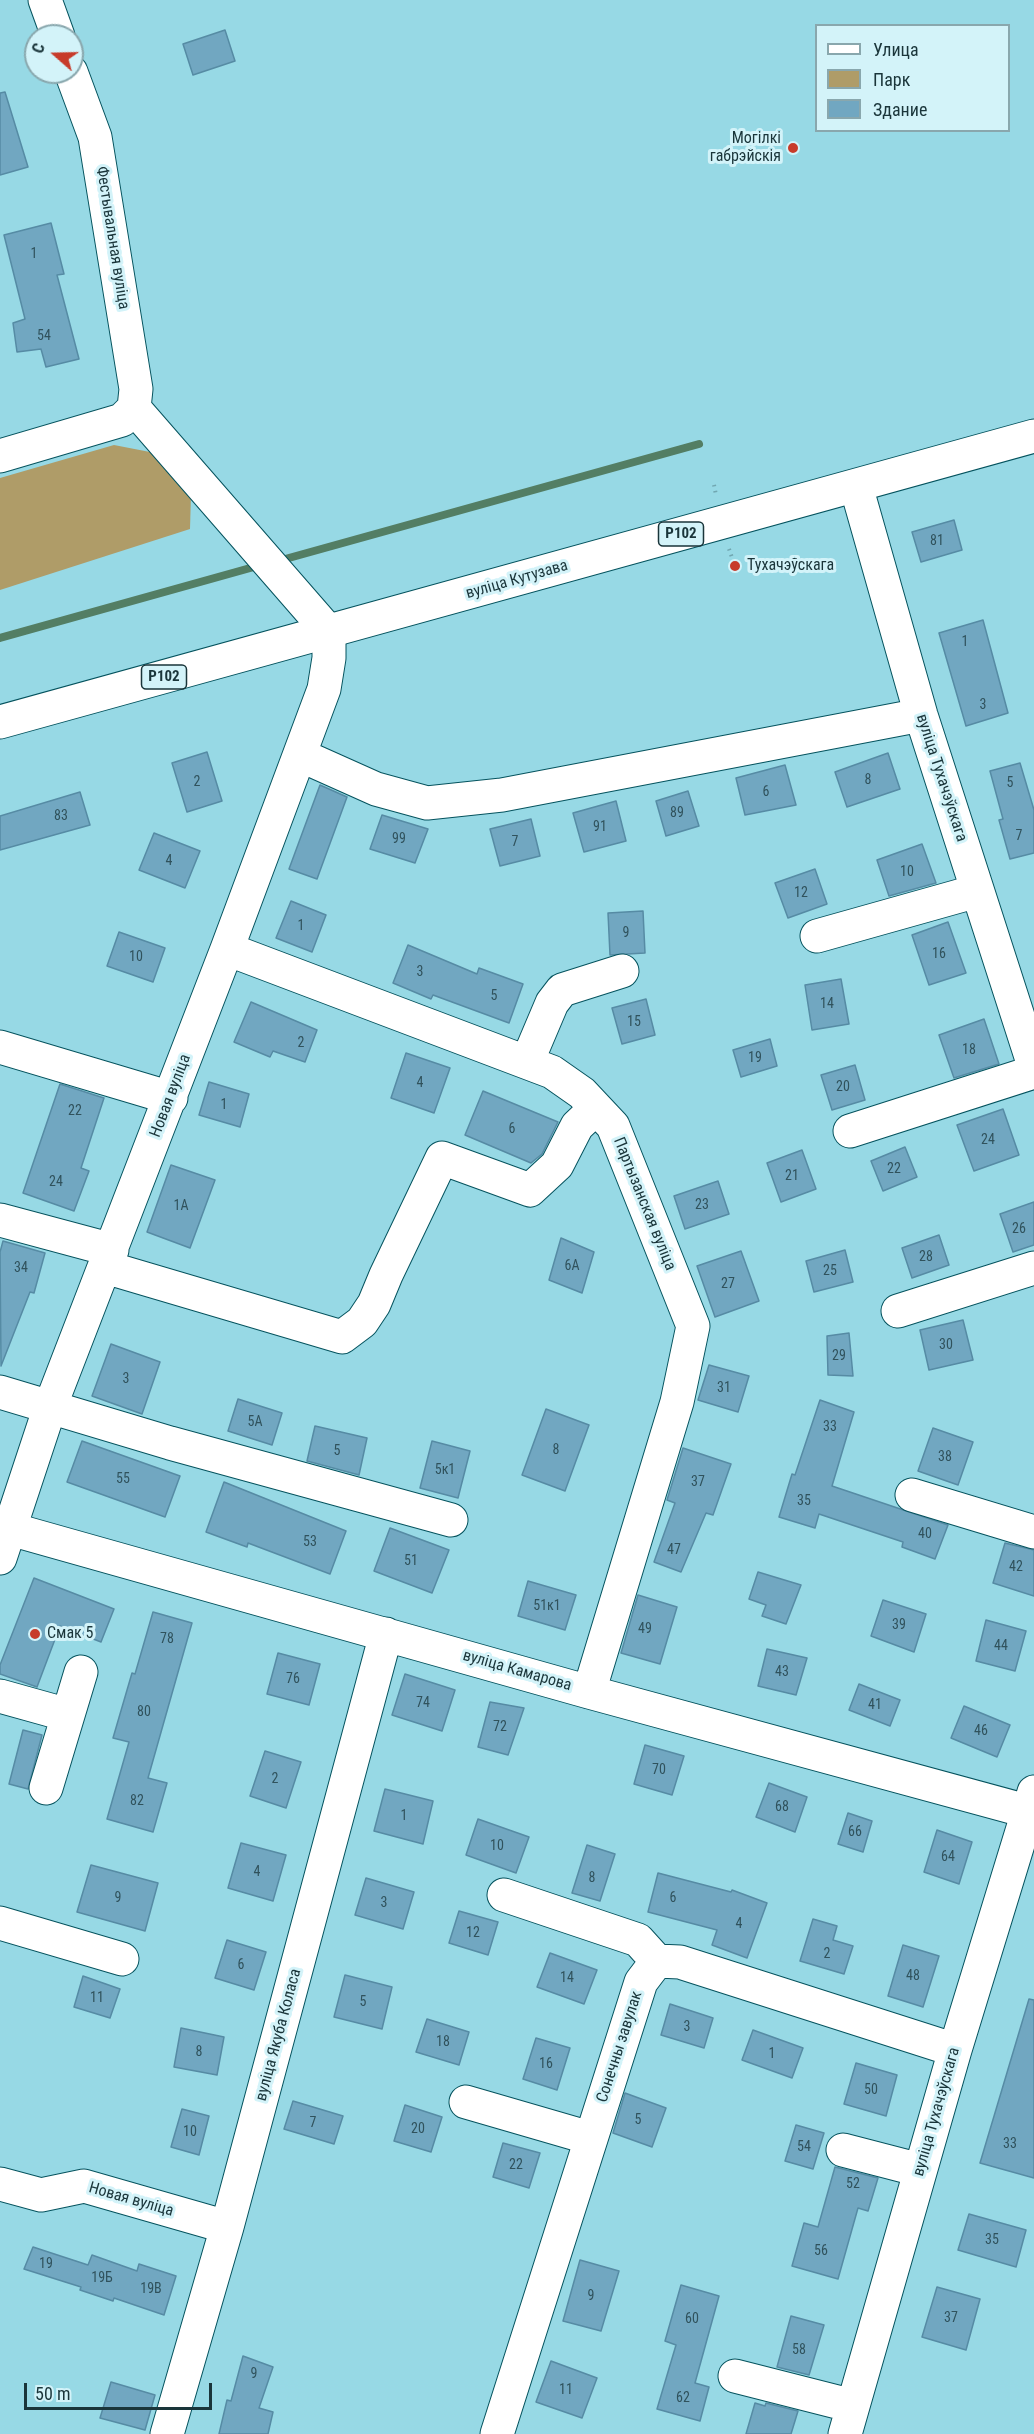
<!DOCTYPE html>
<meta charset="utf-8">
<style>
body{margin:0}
#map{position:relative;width:1034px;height:2434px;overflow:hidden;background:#97d9e5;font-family:"Roboto Condensed",sans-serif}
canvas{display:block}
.legend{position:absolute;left:815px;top:24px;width:195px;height:108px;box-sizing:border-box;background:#d3f3f9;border:2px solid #89a7ad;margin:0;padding:8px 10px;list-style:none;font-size:18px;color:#1a353a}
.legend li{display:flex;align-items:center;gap:12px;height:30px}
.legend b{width:30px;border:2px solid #89a7ad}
.north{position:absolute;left:24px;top:24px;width:60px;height:60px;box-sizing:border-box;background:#d3f3f9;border:2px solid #89a7ad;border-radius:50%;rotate:290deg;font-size:16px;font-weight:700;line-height:24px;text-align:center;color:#1a353a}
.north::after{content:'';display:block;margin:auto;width:21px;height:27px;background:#c73b2a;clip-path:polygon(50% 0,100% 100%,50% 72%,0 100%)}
.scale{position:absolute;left:24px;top:2383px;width:188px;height:27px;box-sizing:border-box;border:3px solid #1a353a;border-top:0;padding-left:8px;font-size:18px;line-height:21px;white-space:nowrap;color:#1a353a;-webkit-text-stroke:4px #d3f3f9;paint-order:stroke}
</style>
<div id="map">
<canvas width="1034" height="2434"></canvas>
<ul class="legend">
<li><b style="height:8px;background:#fff"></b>Улица</li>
<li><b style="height:16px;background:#af9c68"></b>Парк</li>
<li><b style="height:16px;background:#71a7c1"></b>Здание</li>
</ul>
<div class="north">С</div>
<div class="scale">50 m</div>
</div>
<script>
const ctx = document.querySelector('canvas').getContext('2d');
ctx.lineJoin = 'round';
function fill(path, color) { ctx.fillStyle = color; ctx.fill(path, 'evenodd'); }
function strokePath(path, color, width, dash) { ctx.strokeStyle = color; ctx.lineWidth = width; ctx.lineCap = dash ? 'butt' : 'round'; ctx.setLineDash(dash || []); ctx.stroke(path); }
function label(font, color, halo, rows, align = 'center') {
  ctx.font = font + ' "Roboto Condensed",sans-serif'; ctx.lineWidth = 6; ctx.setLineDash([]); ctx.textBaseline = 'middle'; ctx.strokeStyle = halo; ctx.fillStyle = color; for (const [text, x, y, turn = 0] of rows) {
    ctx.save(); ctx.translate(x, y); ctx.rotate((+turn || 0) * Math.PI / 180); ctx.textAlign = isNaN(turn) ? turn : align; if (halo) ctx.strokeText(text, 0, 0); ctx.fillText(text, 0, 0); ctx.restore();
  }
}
const green = new Path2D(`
 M114,445l41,8 36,41 -1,35 -190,61v-112z`);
const stream = new Path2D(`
 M278,561l421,-117
 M0,638l261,-73`);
const building = new Path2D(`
 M225,30l10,31 -42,14 -10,-31z
 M5,92l23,75 -28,8v-82z
 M51,223l13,51 -7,1 22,84 -33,8 -5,-18 -24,3 -4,-29 12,-4 -21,-84z
 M954,520l8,30 -41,12 -9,-30z
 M983,620l25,93 -42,13 -27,-93z
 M207,752l15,49 -35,11 -15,-49z
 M888,753l12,36 -53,18 -12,-35z
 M1020,763l14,47v43l-24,6 -11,-39 4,-1 -13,-48z
 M785,765l11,40 -51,10 -9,-37z
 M320,785l27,12 -30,82 -28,-10z
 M688,791l11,35 -33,10 -10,-35z
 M80,792l10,33 -90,25v-34z
 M616,801l10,40 -42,11 -11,-39z
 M382,815l46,14 -13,34 -45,-14z
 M531,819l9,37 -40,10 -10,-37z
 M154,833l46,18 -15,37 -46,-18z
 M922,844l14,39 -47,13 -12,-36z
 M815,869l12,35 -39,14 -13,-35z
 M291,901l35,14 -14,37 -36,-14z
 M643,911l2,42 -35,2 -2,-42z
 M948,922l18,51 -37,12 -17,-50z
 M119,932l46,16 -12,34 -46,-16z
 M408,945l69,29 2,-6 44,16 -14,39 -76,-28 -2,4 -38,-16z
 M841,979l8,45 -37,6 -7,-45z
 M646,999l9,36 -33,9 -10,-36z
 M251,1002l66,28 -12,32 -32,-11 -3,6 -36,-15z
 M984,1019l15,45 -45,14 -15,-43z
 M770,1039l7,27 -36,11 -8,-27z
 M406,1053l44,15 -16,45 -43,-15z
 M855,1065l10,35 -33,10 -11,-35z
 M209,1082l40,12 -9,33 -41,-12z
 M60,1084l44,14 -23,70 8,3 -15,40 -51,-18z
 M483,1091l75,31 -16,32 -11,9 -66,-28z
 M1003,1109l16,46 -45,16 -17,-46z
 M905,1147l12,30 -34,14 -12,-30z
 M802,1150l14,39 -35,13 -14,-39z
 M171,1165l44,15 -25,68 -43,-16z
 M718,1181l11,33 -44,15 -11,-33z
 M1034,1202v43l-21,7 -13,-38z
 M939,1235l10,30 -37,13 -10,-30z
 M561,1238l33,14 -12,41 -33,-13z
 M3,1241l42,12 -11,40 -4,-1 -29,74 -1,-114z
 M845,1250l8,32 -39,10 -8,-31z
 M741,1251l18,50 -44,16 -18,-51z
 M963,1320l10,40 -44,10 -9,-40z
 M849,1333l4,43 -25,-1 -1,-39z
 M111,1344l49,18 -18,52 -50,-18z
 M709,1365l40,11 -11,36 -40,-12z
 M238,1399l44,14 -10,32 -44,-14z
 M820,1400l34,12 -22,74 116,39 -13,34 -33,-12 1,-5 -84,-28 -4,14 -36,-11 13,-43 3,1z
 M546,1409l43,16 -24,66 -43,-16z
 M315,1426l52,12 -8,37 -52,-14z
 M933,1428l40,14 -15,43 -40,-14z
 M82,1441l98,35 -15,41 -98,-35z
 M432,1441l38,10 -12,47 -38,-10z
 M683,1448l48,16 -18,51 -7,-2 -25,59 -27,-10 21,-59 -8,-3z
 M224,1482l122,49 -16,43 -82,-31 -1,4 -41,-15z
 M390,1528l59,22 -17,43 -58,-22z
 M1005,1543l29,7v46l-41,-13z
 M758,1572l43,13 -15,39 -24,-8 4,-11 -17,-6z
 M34,1578l80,31 -13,33 -41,-16 -23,61 -37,-13v-9z
 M528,1581l48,14 -11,35 -47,-14z
 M638,1595l39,12 -17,57 -39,-11z
 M883,1600l43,14 -12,38 -43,-16z
 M153,1612l39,11 -44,155 19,5 -14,49 -46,-13 22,-77 -16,-4 19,-65 3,1z
 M986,1620l40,11 -11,40 -39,-10z
 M767,1649l40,9 -11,37 -38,-9z
 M278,1653l42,11 -11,41 -42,-11z
 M405,1674l50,16 -13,41 -50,-16z
 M859,1684l41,16 -10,26 -41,-16z
 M490,1702l34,6 -16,47 -30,-8z
 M964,1706l46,19 -13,32 -46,-19z
 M23,1730l19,5 -14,54 -19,-5z
 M645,1745l39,11 -12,39 -38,-11z
 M265,1751l36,11 -15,46 -36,-12z
 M769,1783l38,14 -12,35 -39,-15z
 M385,1789l48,12 -10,43 -49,-13z
 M848,1813l24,8 -9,31 -25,-8z
 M478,1819l51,18 -13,36 -50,-18z
 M937,1830l35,12 -13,42 -35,-12z
 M241,1843l45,12 -13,46 -45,-13z
 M587,1845l28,9 -15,47 -28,-8z
 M91,1865l67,18 -13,48 -68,-19z
 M658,1873l73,19 1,-2 35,13 -20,55 -35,-13 5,-15 -69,-18z
 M366,1878l48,14 -11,37 -48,-14z
 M459,1911l39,11 -10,33 -39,-12z
 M813,1919l24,7 -4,14 20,6 -9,28 -44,-13z
 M227,1940l39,12 -12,38 -39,-12z
 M903,1945l36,11 -16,51 -35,-11z
 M550,1953l47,17 -13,34 -47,-17z
 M345,1975l47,12 -10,42 -48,-12z
 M83,1976l37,13 -10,29 -36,-11z
 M1029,1999l5,1v178l-54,-15z
 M670,2004l43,14 -9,30 -43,-13z
 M427,2019l42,13 -10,33 -43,-13z
 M181,2028l43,9 -7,38 -43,-8z
 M753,2030l50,18 -11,30 -50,-18z
 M536,2038l34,10 -13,42 -34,-11z
 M856,2063l41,12 -11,41 -42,-12z
 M625,2093l41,15 -14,39 -39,-14z
 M293,2101l50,15 -9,28 -50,-15z
 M405,2105l37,12 -11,35 -37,-11z
 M182,2109l27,7 -10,39 -28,-8z
 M796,2125l28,8 -11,36 -28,-8z
 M503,2143l37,10 -11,35 -36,-11z
 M835,2167l43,11 -10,33 -10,-3 -20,71 -46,-13 12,-43 14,4z
 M969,2214l57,16 -10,37 -58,-17z
 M33,2247l55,18 4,-10 45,16 2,-7 37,12 -12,39 -50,-17 -1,3 -33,-11 1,-3 -57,-18z
 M580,2260l39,11 -18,60 -38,-10z
 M681,2285l38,11 -24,87 14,4 -9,34 -43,-12 19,-64 -11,-4z
 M937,2287l43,12 -14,51 -44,-13z
 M791,2316l33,9 -15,50 -32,-8z
 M243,2356l30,11 -14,41 14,4 -5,22h-49l8,-34 4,1z
 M551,2361l46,17 -15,40 -46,-16z
 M111,2382l44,13 -10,35 -45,-12z
 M755,2403l10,3 1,-3 32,8 -7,23h-45z`);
const path = new Path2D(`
 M714,485l2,10
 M729,549l6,17`);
const minor = new Path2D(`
 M45,0l13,36
 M0,456l122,-36 12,-12 2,-19 -41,-252 -24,-65
 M856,486l65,229 113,351
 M300,755l76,34 51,14 75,-8 419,-80
 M817,936l160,-45
 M227,949l325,123 30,21 31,33 80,200 -16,76 -88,290
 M0,1047l171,51
 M527,1062l25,-59 10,-13 60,-19
 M850,1131l184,-59
 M0,1220l112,30
 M105,1267l237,70 20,-15 12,-18 12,-29 56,-117 88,32 27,-25 20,-39 19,-18
 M898,1311l136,-43
 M0,1392l170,51 281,77
 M912,1495l122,37
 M0,1526l589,166 445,121
 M0,1558l50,-151 177,-458 97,-260 5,-31v-26l-195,-224
 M0,1696l68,19
 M46,1788l35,-116
 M504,1895l134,45 19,21
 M0,1923l122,36
 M466,2102l124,36
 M843,2150l77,20
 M0,2184l41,11 43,-9 143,41
 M735,2376l118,30
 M167,2434l60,-207 159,-593
 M497,2434l144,-452 16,-21 23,1 275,88
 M845,2434l110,-384 79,-258`);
const major = new Path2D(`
 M0,722l1034,-286`);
const markers = [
 [793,148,6,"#c73b2a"],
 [735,566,6,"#c73b2a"],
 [35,1634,6,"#c73b2a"]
];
const numberNames = [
 ["1",34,254],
 ["54",44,336],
 ["81",937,541],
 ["1",965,642],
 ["3",983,705],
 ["8",868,780],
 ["2",197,782],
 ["5",1010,783],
 ["6",766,792],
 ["89",677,813],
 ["83",61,816],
 ["91",600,827],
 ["7",1019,836],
 ["99",399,839],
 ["7",515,842],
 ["4",169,861],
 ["10",907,872],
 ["12",801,893],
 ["1",301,926],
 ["9",626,933],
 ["16",939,954],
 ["10",136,957],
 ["3",420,972],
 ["5",494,996],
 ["14",827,1004],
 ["15",634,1022],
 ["2",301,1043],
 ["18",969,1050],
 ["19",755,1058],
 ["4",420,1083],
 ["20",843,1087],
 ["1",224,1105],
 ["22",75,1111],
 ["6",512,1129],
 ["24",988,1140],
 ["22",894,1169],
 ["21",792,1176],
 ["24",56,1182],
 ["23",702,1205],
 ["1А",181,1206],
 ["26",1019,1229],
 ["28",926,1257],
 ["6А",572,1266],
 ["34",21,1268],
 ["25",830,1271],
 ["27",728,1284],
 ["30",946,1345],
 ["29",839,1356],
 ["3",126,1379],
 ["31",724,1388],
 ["5А",255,1422],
 ["33",830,1427],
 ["8",556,1450],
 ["5",337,1451],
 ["38",945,1457],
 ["5к1",445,1470],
 ["55",123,1479],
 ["37",698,1482],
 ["35",804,1501],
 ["40",925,1534],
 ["53",310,1542],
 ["47",674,1550],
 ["51",411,1561],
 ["42",1016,1567],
 ["51к1",547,1606],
 ["39",899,1625],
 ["49",645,1629],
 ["78",167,1639],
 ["44",1001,1646],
 ["43",782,1672],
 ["76",293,1679],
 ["74",423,1703],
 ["41",875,1705],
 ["80",144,1712],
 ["72",500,1727],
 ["46",981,1731],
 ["70",659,1770],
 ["2",275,1779],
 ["82",137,1801],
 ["68",782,1807],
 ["1",404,1816],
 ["66",855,1832],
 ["10",497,1846],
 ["64",948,1857],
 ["4",257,1872],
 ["8",592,1878],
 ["9",118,1898],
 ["6",673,1898],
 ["3",384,1903],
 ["4",739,1924],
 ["12",473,1933],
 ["2",827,1954],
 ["6",241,1965],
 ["48",913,1976],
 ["14",567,1978],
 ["11",97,1998],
 ["5",363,2002],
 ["3",687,2027],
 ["18",443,2042],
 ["8",199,2052],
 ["1",772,2054],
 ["16",546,2064],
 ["50",871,2090],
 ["5",638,2120],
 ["7",313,2123],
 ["20",418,2129],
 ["10",190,2132],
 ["33",1010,2144],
 ["54",804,2147],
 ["22",516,2165],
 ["52",853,2184],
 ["35",992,2240],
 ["56",821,2251],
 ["19",46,2264],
 ["19Б",102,2278],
 ["19В",151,2289],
 ["9",591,2296],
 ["37",951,2318],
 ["60",692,2319],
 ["58",799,2350],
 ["9",254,2374],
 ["11",566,2390],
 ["62",683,2398]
];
const shields = [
 [681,534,45],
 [164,677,45]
];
const shieldNames = [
 ["Р102",681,534],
 ["Р102",164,677]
];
const poiNames = [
 ["Могілкі",781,139,"right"],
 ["габрэйскія",781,157,"right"],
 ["Тухачэўскага",747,566],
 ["Смак 5",47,1634]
];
const streetNames = [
 ["Фестывальная вуліца",112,238,81],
 ["вуліца Кутузава",517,580,-16],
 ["вуліца Тухачэўскага",941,778,72],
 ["Новая вуліца",171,1096,-69],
 ["Партызанская вуліца",644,1204,68],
 ["вуліца Камарова",517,1671,16],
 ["вуліца Якуба Коласа",279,2035,-75],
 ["Сонечны завулак",620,2047,-72],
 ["вуліца Тухачэўскага",937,2112,-74],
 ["Новая вуліца",131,2200,16]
];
fill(green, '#af9c68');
strokePath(stream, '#537e64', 8);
fill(building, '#71a7c1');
strokePath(building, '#568ba4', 1.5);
strokePath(minor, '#05535e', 35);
strokePath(major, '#05535e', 35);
strokePath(path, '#71a7b1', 4, [1.5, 4.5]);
strokePath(minor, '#fff', 33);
strokePath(major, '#fff', 33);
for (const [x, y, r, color] of markers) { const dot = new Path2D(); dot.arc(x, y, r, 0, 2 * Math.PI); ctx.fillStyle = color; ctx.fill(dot); strokePath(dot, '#d3f3f9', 2); }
label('14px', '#30525c', null, numberNames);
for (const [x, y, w] of shields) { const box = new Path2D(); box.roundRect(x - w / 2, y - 12, w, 24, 4.5); ctx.fillStyle = '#d3f3f9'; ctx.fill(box); strokePath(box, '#1a353a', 1.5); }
label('bold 15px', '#1a353a', null, shieldNames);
label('16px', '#1a353a', '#d3f3f9', poiNames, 'left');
label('16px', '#1a353a', '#d3f3f9', streetNames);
</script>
